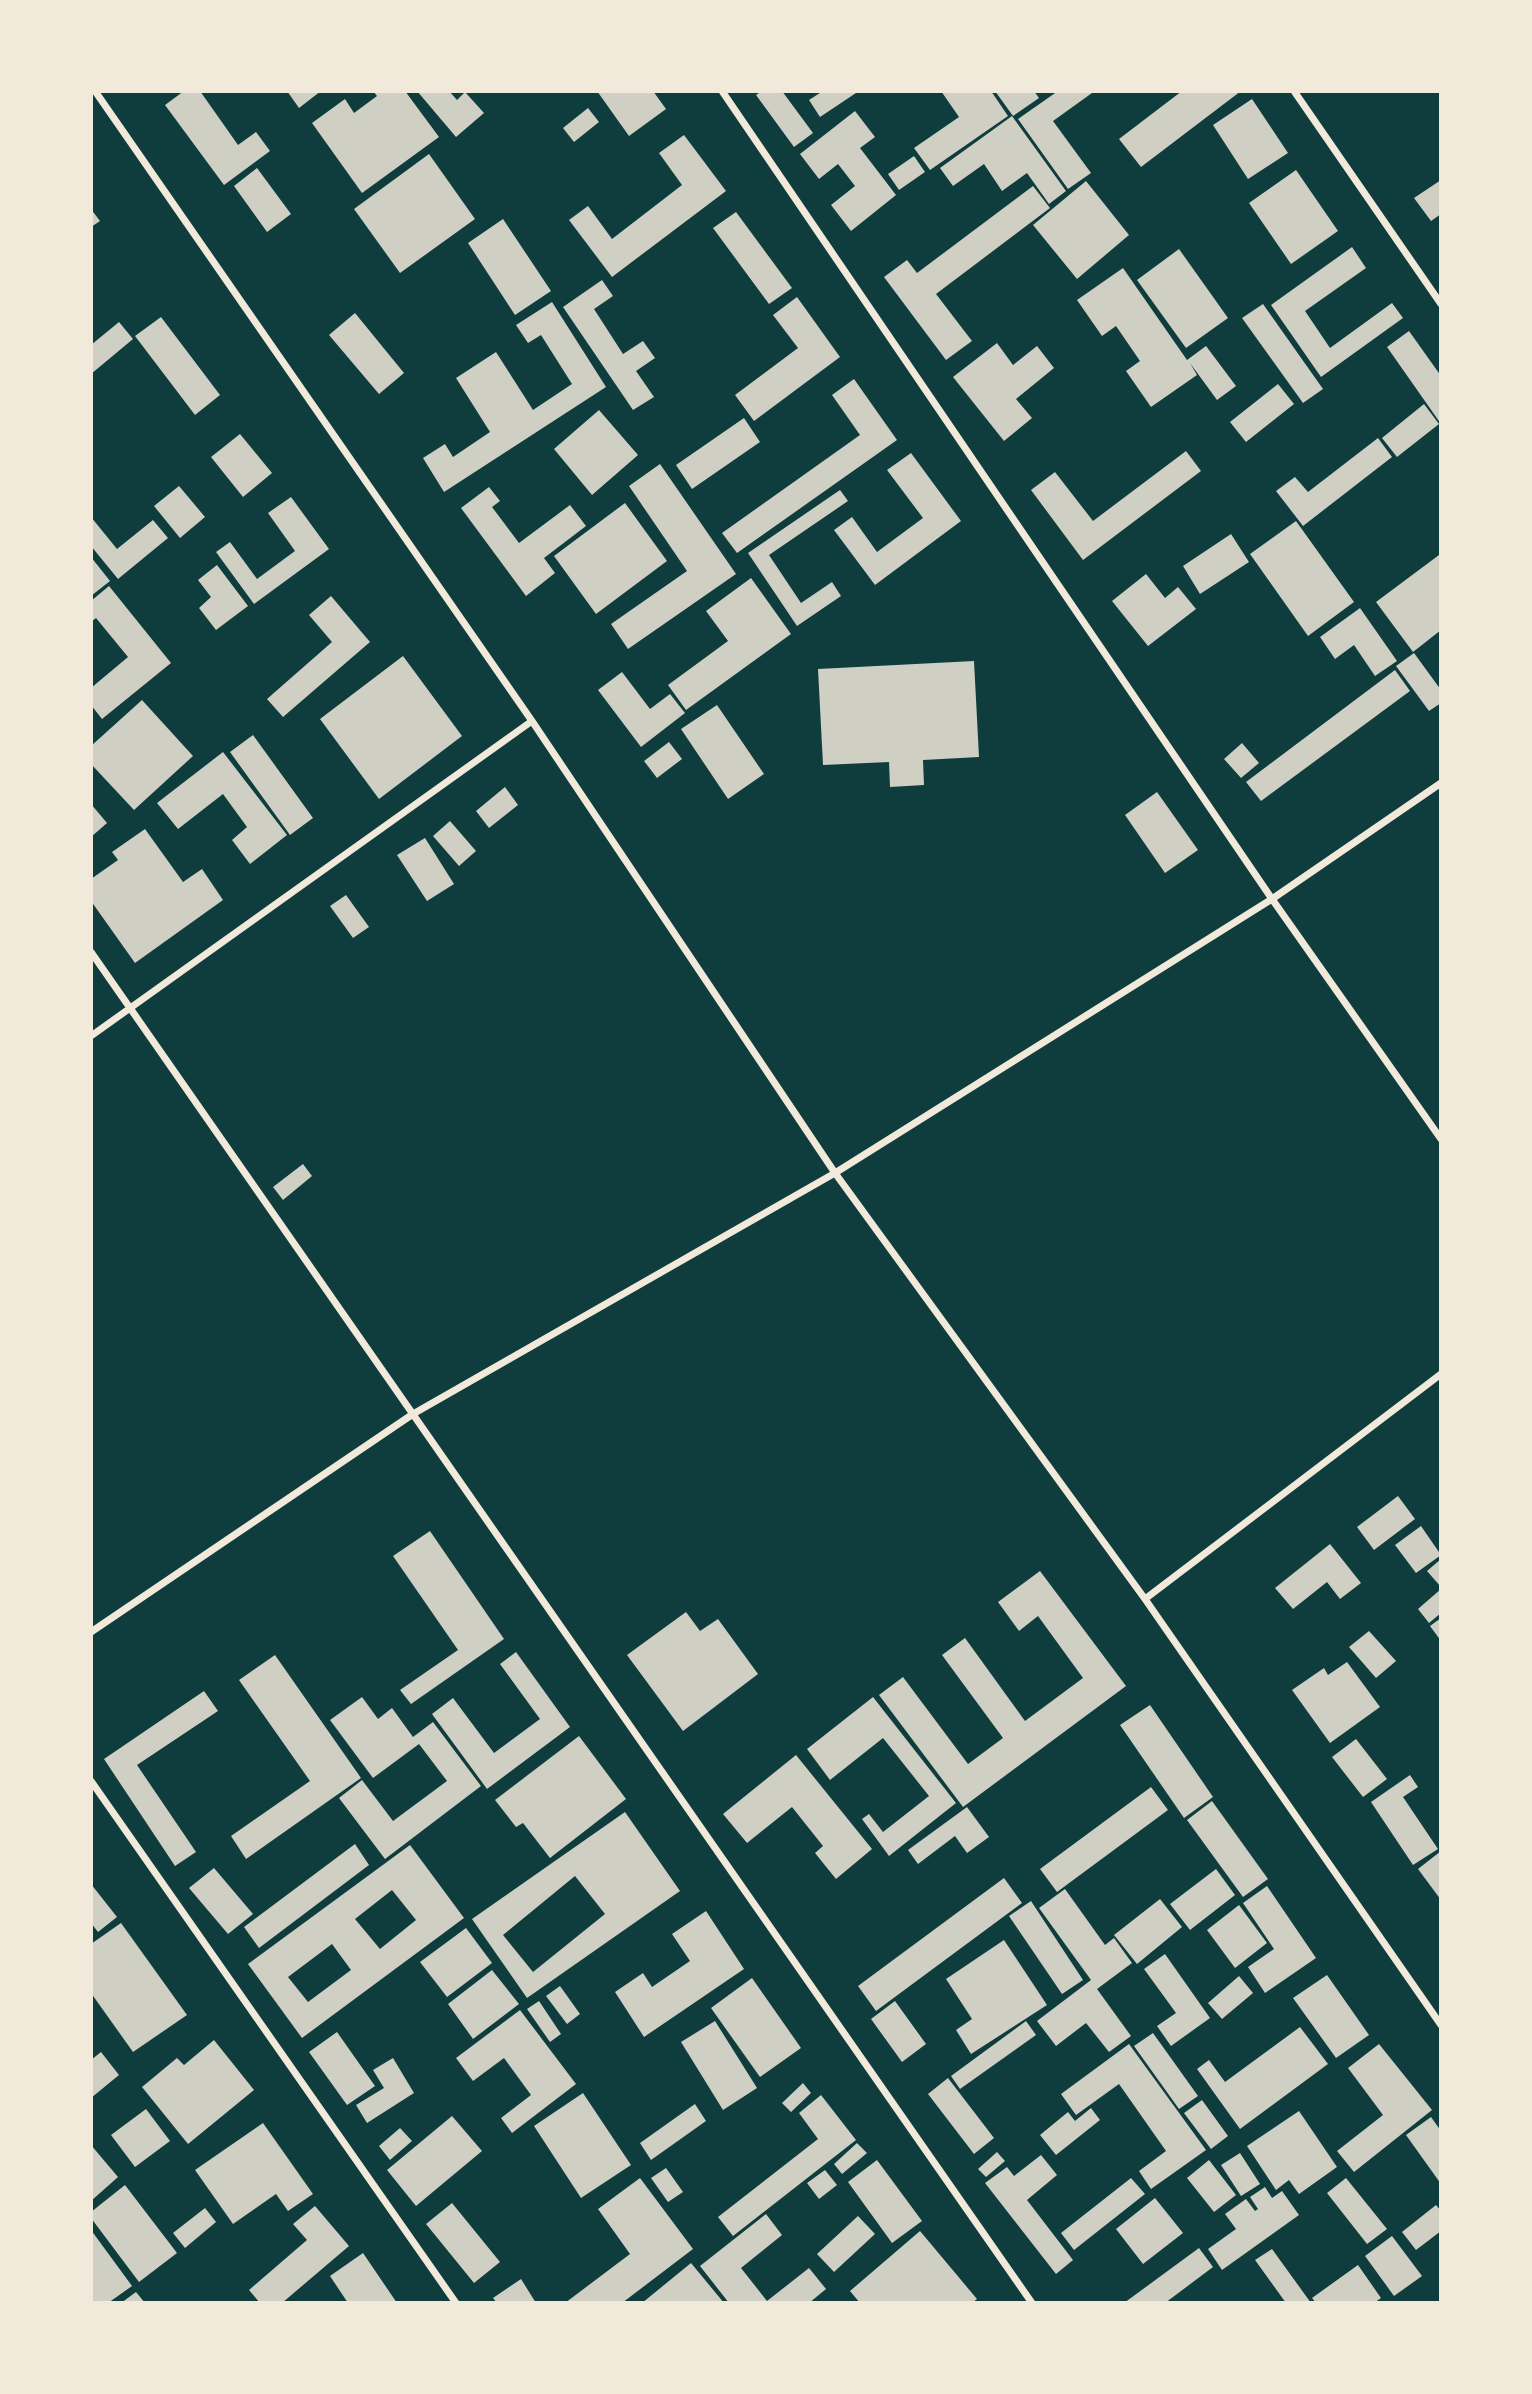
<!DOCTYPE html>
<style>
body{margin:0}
#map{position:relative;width:1532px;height:2394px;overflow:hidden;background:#0f3d3e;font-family:"Titillium Web",sans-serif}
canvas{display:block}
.frame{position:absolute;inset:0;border:93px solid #f1e9da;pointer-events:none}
</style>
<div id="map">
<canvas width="1532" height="2394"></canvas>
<div class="frame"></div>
</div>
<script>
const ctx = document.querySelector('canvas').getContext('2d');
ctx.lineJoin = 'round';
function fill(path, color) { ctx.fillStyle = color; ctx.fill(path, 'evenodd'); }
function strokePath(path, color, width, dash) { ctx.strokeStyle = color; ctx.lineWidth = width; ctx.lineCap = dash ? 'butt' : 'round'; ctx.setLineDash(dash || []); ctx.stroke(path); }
const building = new Path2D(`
 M184,91h16l38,54 18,-13 14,19 -46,34 -59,-80z
 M287,91h34l-22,17z
 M373,91h32l34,46 -77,56 -50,-70 33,-24 9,14 23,-17z
 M417,91h32l8,9 8,-8 19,21 -28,24z
 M597,91h56l13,18 -37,27z
 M762,91h20l31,42 -19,14 -38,-52z
 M823,91h36l-39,26 -11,-17z
 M941,91h50l17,25 -78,54 -16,-22 45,-31z
 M995,91h39l5,7 -26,18z
 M1058,91h32l2,2 -39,28 38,52 -23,16 -50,-70z
 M1182,91h59l-100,76 -22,-28z
 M1252,99l36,54 -40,26 -35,-54z
 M588,108l11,14 -25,20 -11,-14z
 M855,111l20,26 -15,11 36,47 -45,36 -20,-26 24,-19 -17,-22 -19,15 -19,-25z
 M1012,116l54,75 -17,13 -22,-31 -25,18 -18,-27 -31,22 -13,-18z
 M684,135l42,56 -114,86 -43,-57 19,-14 24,33 70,-54 -23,-32z
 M429,154l46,65 -75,54 -46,-64z
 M914,156l11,16 -26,18 -11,-16z
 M257,168l34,46 -24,18 -33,-46z
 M1296,170l42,61 -47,33 -42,-61z
 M1441,180v34l-10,7 -17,-23z
 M1086,181l43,54 -52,44 -44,-54z
 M1033,186l17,22 -114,86 36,47 -26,19 -62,-83 23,-17 10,13z
 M91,209l9,12 -9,6z
 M736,212l56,76 -23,16 -56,-76z
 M503,219l48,72 -36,24 -47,-72z
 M1352,247l14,21 -61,43 25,37 62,-45 11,15 -82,59 -50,-72z
 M1179,249l49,69 -42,30 -49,-68z
 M1123,268l64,92 19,-14 30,40 -19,14 -27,-37 7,12 -46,32 -25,-36 14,-10 -24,-35 -14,10 -25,-36z
 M602,280l11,16 -19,13 29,45 20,-13 12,17 -19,13 18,26 -21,13 -70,-103z
 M797,297l43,60 -86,64 -19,-26 63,-47 -25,-33z
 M552,302l54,85 -162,105 -21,-34 22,-14 8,13 37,-25 -34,-54 40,-26 37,58 39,-26 -31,-49 -13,8 -12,-18z
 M1263,304l60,85 -20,14 -61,-85z
 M355,313l49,60 -25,21 -50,-59z
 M161,317l59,78 -25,20 -60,-79z
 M119,322l14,17 -42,35v-29z
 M1409,331l32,45v48l-54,-77z
 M997,343l16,22 24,-19 17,22 -38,31 16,19 -28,23 -51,-64z
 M854,379l43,61 -160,113 -15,-20 138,-98 -28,-40z
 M1278,384l16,20 -48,38 -16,-20z
 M1424,404l15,20 -42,33 -15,-19z
 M599,410l39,45 -46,40 -38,-46z
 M744,418l16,24 -68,47 -16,-24z
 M240,434l32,39 -29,24 -32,-40z
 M1378,438l14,19 -89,69 -27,-35 19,-14 13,15z
 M1186,451l15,20 -118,89 -52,-70 24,-18 38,49z
 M911,453l50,68 -86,64 -41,-55 18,-13 25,35 46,-34 -36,-48z
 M660,464l76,110 -108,75 -17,-25 76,-53 -58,-85z
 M179,486l26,31 -25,21 -26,-32z
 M489,487l11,14 -8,6 27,36 51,-38 16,21 -42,32 11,15 -29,23 -65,-88z
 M840,490l8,11 -79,54 32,48 31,-21 9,14 -44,30 -49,-73z
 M291,497l38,52 -75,55 -38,-52 14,-10 27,37 38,-28 -27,-38z
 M625,503l42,58 -71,53 -42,-58z
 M91,517l26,32 36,-29 15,18 -50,41 -27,-33z
 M1296,521l58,81 -46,34 -58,-82z
 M1231,534l18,28 -49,32 -17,-28z
 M1439,555l2,3v72l-28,22 -37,-50z
 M91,557l19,24 -19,15z
 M217,565l31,41 -32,24 -17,-22 12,-11 -13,-17z
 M1146,574l19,24 13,-11 18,22 -48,37 -36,-45z
 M751,578l40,56 -105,76 -18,-25 60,-44 -22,-30z
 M109,586l62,77 -69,56 -11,-14v-17l37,-31 -32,-39 -5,4v-21z
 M331,596l39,46 -87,75 -16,-18 65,-57 -23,-27z
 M1360,608l37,53 -22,15 -21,-31 -19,14 -15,-22z
 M1414,653l27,37v13l-12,8 -33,-45z
 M403,656l59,80 -83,63 -59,-80z
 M974,661l5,96 -56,3 1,25 -34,2 -1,-25 -66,3 -5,-96z
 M1395,670l15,21 -149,110 -15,-19z
 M622,672l28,37 20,-15 15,19 -44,34 -43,-57z
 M142,700l51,56 -59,54 -43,-46v-18z
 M717,705l47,69 -36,25 -47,-70z
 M253,735l60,83 -23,17 -60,-83z
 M669,742l13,17 -25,19 -13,-17z
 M1242,743l17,20 -18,15 -17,-19z
 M223,752l64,83 -37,29 -18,-24 15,-13 -24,-33 -45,35 -21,-26z
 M505,787l13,18 -29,23 -13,-17z
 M1157,792l41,58 -33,23 -40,-58z
 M91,804l16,19 -16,14z
 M450,821l26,30 -17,15 -26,-30z
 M145,829l38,53 19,-13 21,31 -88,63 -44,-62v-22l27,-19 -6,-8z
 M425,838l29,46 -27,17 -30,-46z
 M346,895l23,32 -16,11 -23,-32z
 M303,1164l9,12 -29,24 -10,-13z
 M1398,1496l17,23 -41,31 -17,-23z
 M1421,1526l20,29 -25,18 -21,-28z
 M430,1531l74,108 -93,65 -11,-14 58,-40 -65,-94z
 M1330,1544l31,39 -21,16 -13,-17 -34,27 -18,-21z
 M1441,1559v28l-14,-16z
 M1040,1571l86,115 -163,121 -84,-112 24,-18 65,87 35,-26 -61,-83 23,-17 60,83 58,-43 -45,-62 -19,15 -21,-29z
 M1441,1589v24l-12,10 -11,-14z
 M686,1612l14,19 18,-12 40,55 -75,57 -56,-76z
 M1441,1618v23l-11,-15z
 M1369,1631l27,30 -20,17 -27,-31z
 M516,1652l54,75 -83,62 -55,-75 21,-16 41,55 46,-34 -40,-55z
 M275,1655l86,123 -115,81 -15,-23 79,-55 -71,-101z
 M1347,1662l33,45 -50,36 -38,-53 32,-22 4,7z
 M204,1691l14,20 -81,54 59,87 -21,14 -71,-107z
 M362,1697l16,22 14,-11 21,29 20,-15 48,64 -96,73 -46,-61 23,-18 31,41 54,-40 -28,-37 -46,34 -43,-58z
 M873,1697l83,106 -67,53 -27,-37 7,-5 14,18 46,-36 -46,-58 -53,42 -23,-31z
 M1150,1705l63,92 -29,21 -64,-93z
 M579,1736l47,63 -76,59 -27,-35 -7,4 -21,-27z
 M1356,1739l31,40 -24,18 -31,-40z
 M796,1755l76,94 -36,30 -21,-26 8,-7 -31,-39 -45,36 -24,-29z
 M1410,1775l8,12 -15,10 35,52 -25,16 -42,-63z
 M1151,1787l17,23 -111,82 -17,-23z
 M1212,1801l56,78 -25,18 -56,-77z
 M967,1807l22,30 -22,16 -12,-17 -37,28 -10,-14z
 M625,1812l55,79 -153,107 -55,-79zM575,1876l30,38 -72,58 -30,-37z
 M355,1844l14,21 -110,83 -15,-21z
 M410,1845l54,73 -162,120 -54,-74zM392,1890l24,30 -36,29 -25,-30zM332,1944l19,26 -43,32 -20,-25z
 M1441,1851v49l-23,-31z
 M214,1868l39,46 -25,20 -39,-46z
 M1216,1869l19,26 -45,35 -20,-26z
 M1004,1878l18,25 -146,108 -18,-25z
 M91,1884l26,33 -19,15 -7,-9z
 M1267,1886l49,72 -51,35 -17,-26 26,-18 -31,-46z
 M1065,1889l40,56 9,-7 18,25 -35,26 34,47 -22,16 -23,-29 -30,23 -19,-25 54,-41 -52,-72z
 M1160,1899l22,28 -45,37 -23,-29z
 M1031,1901l52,79 -21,14 -53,-78z
 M1239,1905l28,38 -32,25 -28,-38z
 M706,1911l38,58 -100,68 -29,-45 28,-19 9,14 38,-26 -18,-27z
 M121,1923l66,92 -54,37 -42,-59v-49z
 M466,1928l26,35 -45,34 -27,-35z
 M1004,1940l43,65 -76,49 -15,-24 16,-11 -26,-40z
 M1165,1954l45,64 -39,28 -14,-20 19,-13 -32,-44z
 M492,1970l27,34 -46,35 -25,-35z
 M1327,1975l42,60 -33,23 -43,-60z
 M1239,1976l14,17 -31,26 -14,-16z
 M752,1978l49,70 -41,29 -49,-69z
 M560,1986l20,28 -13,10 -21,-28z
 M539,2001l22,33 -11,8 -23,-33z
 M895,2001l31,43 -24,18 -31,-43z
 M520,2010l56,74 -64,49 -11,-15 30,-23 -27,-37 -31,23 -17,-23z
 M715,2021l42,67 -34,22 -42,-68z
 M1026,2021l10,14 -76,54 -9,-13z
 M1300,2027l28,37 -88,65 -43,-60 12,-9 16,22z
 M337,2032l38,54 -28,19 -38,-53z
 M1153,2033l45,63 -19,13 -45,-63z
 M214,2040l40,50 -66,54 -46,-57 35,-29 7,7z
 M1129,2044l77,106 -55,39 -12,-18 27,-20 -47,-67 -43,31 -15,-21z
 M1379,2044l53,66 -78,62 -17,-21 46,-36 -35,-47z
 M101,2052l18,23 -28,23v-38z
 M393,2058l21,35 -47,30 -11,-18 28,-17 -11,-18z
 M948,2078l46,60 -20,16 -46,-60z
 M803,2083l8,10 -20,19 -9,-9z
 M583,2093l48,72 -50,33 -47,-72z
 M821,2095l35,45 -123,96 -15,-19 100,-78 -19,-26z
 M1202,2100l26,36 -17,13 -27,-36z
 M695,2104l11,17 -55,39 -11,-17z
 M1091,2108l9,12 -44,35 -16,-20 28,-23 7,9z
 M146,2109l24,32 -35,26 -24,-32z
 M1299,2111l38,56 -38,27 -10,-14 -13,10 -29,-44z
 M452,2116l30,35 -66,55 -29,-36z
 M1431,2117l10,14v53l-35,-49z
 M263,2123l50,71 -25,17 -12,-17 -43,30 -38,-54z
 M400,2128l12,13 -22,19 -11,-14z
 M857,2143l10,10 -25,21 -8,-10z
 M91,2145l27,32 -27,24z
 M997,2152l8,9 -19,16 -8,-8z
 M1240,2153l20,31 -19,12 -20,-31z
 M1041,2155l16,20 -30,25 46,60 -17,14 -71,-91 22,-16 7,9z
 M877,2160l45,61 -30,22 -44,-61z
 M1209,2160l27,35 -22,17 -27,-34z
 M666,2168l17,24 -15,10 -17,-24z
 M825,2170l12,15 -18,14 -12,-16z
 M640,2178l53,71 -71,54h-57l65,-49 -32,-45z
 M1131,2178l14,16 -71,56 -13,-17z
 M1346,2178l41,51 -20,15 -40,-51z
 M125,2185l52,68 -38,29 -48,-64v-6z
 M1265,2187l7,11 10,-7 17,24 -77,55 -14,-21 28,-20 -11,-15 21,-15 9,12 3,-2 -8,-12z
 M1155,2198l28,35 -40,31 -27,-35z
 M452,2203l48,59 -26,21 -48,-59z
 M1436,2205l5,6v20l-25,19 -14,-18z
 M315,2206l34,40 -67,57h-22l-11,-13 58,-50 -14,-16z
 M205,2208l11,14 -31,26 -12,-15z
 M766,2214l16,21 -41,33 26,33 42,-33 17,21 -17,14h-80l-29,-37z
 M858,2216l17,18 -41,38 -17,-18z
 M91,2230l41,56 -24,17h-17z
 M920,2231l57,68 -5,4h-112l-10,-12z
 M1392,2236l30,40 -28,20 -29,-40z
 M1199,2248l14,19 -48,36h-41z
 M1272,2249l39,54h-25l-31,-43z
 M363,2253l34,50h-49l-18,-27z
 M691,2263l33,40h-82z
 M1358,2265l23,33 -7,5h-58l-4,-5z
 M521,2279l15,24h-39l-4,-5z
 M136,2292l9,11h-24z`);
const minor = new Path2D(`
 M95,91l437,630 303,452 310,426 296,426
 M722,91l550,808 169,240
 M1294,91l147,213
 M91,952l941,1351
 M91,1036l441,-315
 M1145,1599l296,-225
 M91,1632l322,-218 422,-241 437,-274 169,-116
 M91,1781l365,522`);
fill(building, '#cfcfc3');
strokePath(minor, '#f1e9da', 7);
</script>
